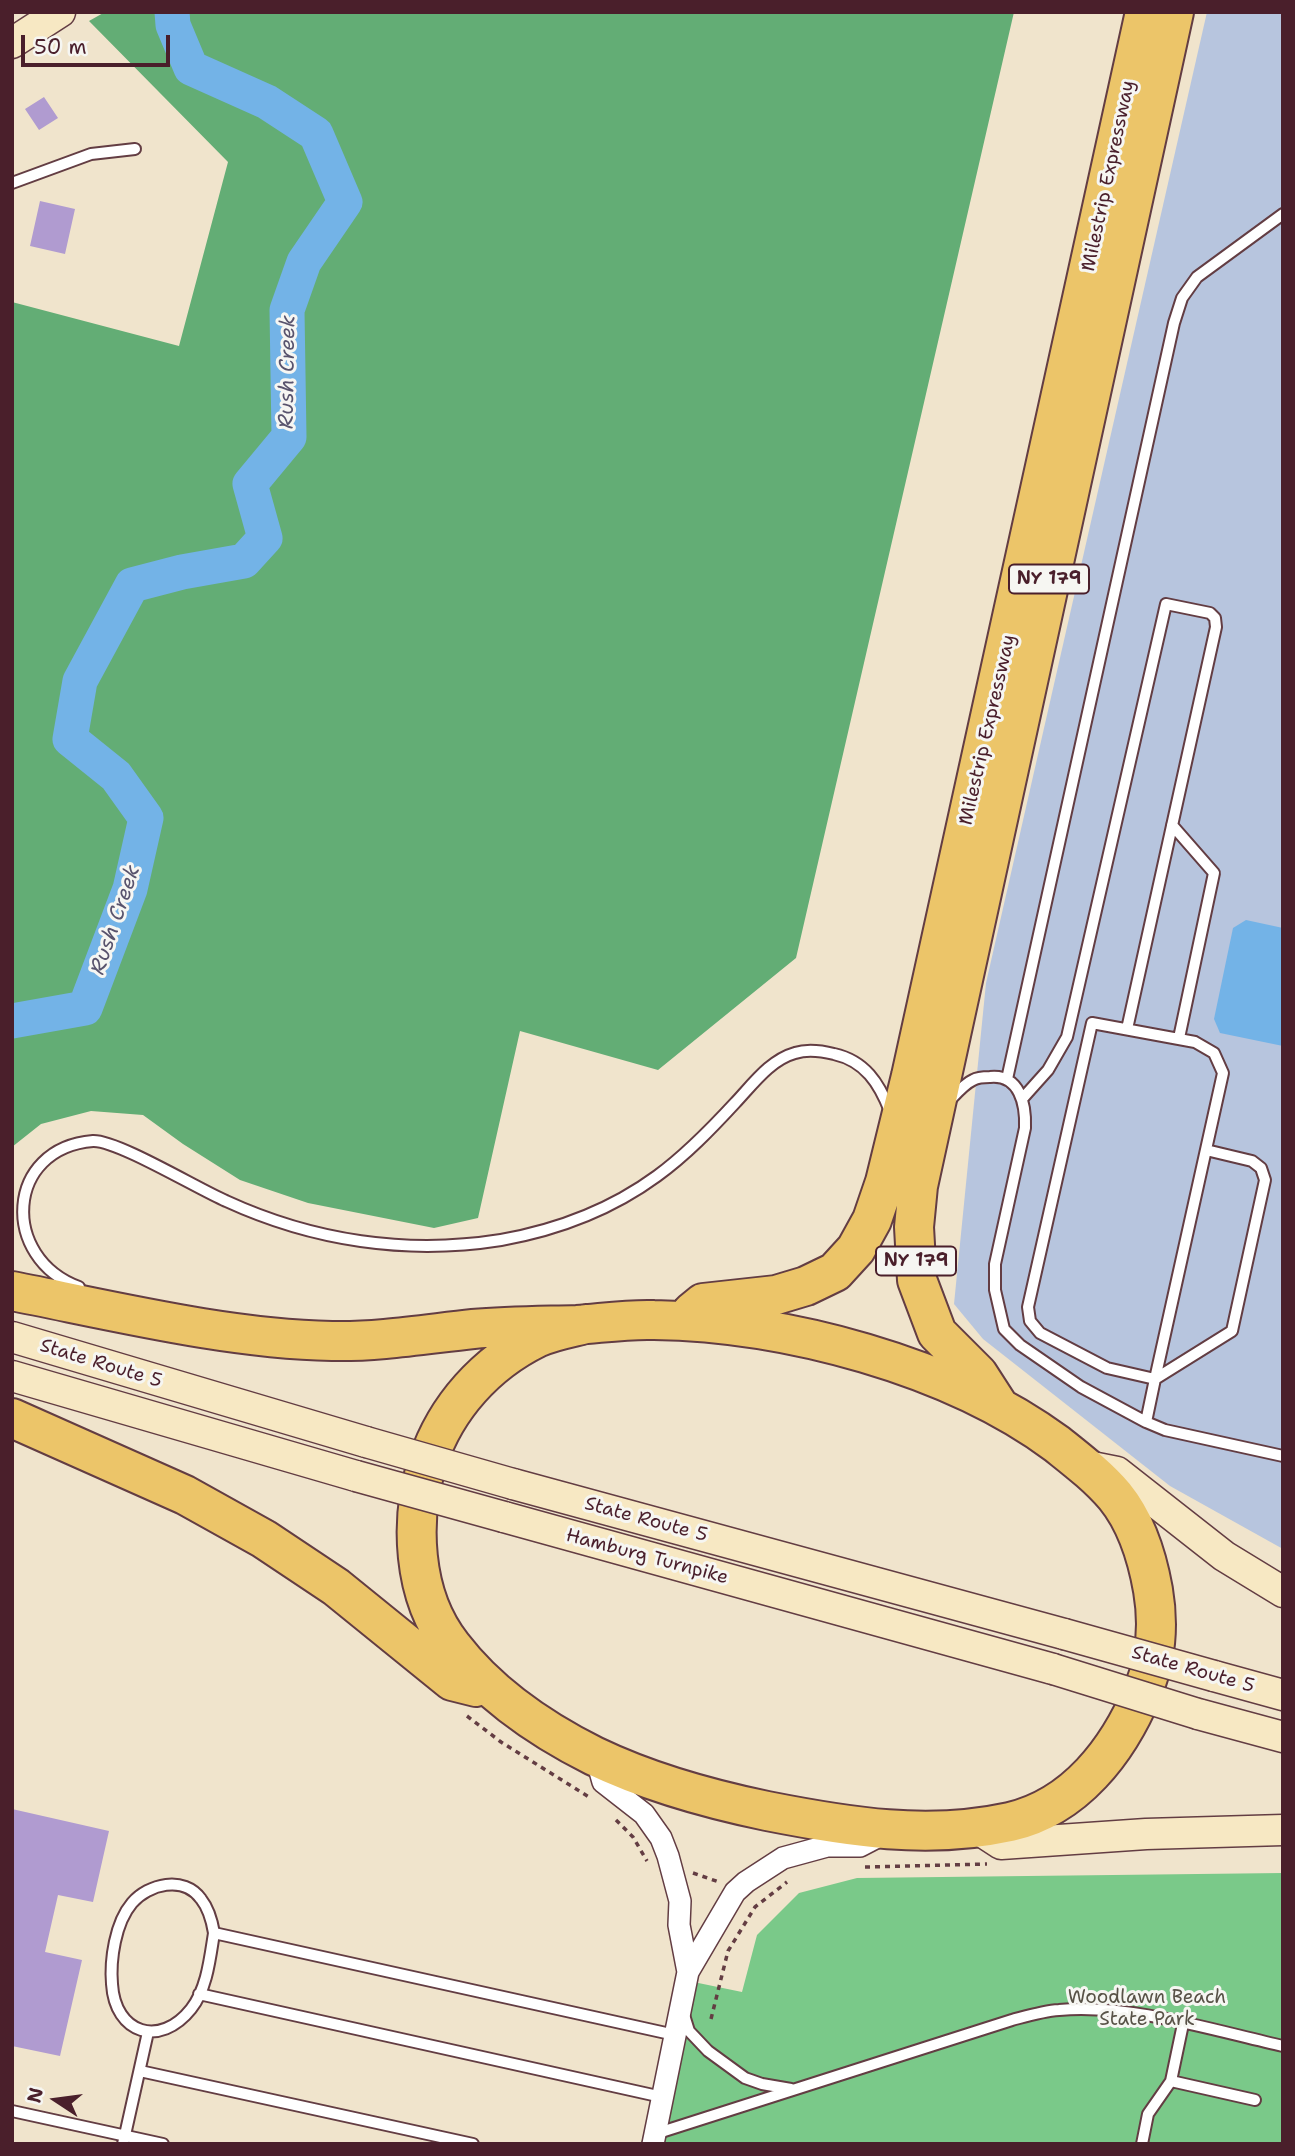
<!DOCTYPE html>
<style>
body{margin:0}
#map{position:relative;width:1295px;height:2156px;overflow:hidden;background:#f0e4cc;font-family:"Shantell Sans",sans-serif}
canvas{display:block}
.frame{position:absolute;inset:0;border:14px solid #4a1f2b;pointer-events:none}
.north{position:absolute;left:21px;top:2065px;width:70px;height:70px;-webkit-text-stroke:5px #f6f6f2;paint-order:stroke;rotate:283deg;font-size:19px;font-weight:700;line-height:28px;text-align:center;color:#4a1f2b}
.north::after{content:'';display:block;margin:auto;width:24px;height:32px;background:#4a1f2b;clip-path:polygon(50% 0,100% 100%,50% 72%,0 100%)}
.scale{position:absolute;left:21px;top:35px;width:149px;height:32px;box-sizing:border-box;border:4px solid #4a1f2b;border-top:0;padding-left:9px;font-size:21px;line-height:24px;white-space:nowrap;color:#4a1f2b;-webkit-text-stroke:5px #f6f6f2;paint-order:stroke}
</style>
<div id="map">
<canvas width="1295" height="2156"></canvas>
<div class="frame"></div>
<div class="north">N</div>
<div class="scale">50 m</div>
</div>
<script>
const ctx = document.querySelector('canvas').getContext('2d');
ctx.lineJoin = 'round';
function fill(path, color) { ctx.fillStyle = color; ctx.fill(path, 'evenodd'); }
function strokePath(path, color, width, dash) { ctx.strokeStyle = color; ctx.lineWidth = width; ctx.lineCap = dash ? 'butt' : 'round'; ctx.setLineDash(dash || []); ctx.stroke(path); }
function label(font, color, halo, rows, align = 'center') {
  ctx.font = font + ' "Shantell Sans",sans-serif'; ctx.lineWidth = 6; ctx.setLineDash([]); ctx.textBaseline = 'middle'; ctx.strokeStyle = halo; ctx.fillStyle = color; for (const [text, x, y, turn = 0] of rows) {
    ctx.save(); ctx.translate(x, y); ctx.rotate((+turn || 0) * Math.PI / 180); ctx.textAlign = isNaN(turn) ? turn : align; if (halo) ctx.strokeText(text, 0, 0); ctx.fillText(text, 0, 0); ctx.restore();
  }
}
const industrial = new Path2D(`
 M1207,12h76v1537l-113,-63 -187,-147 -29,-35 32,-321z`);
const green = new Path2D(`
 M1283,1873v271h-642l38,-165 63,13 15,-57 42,-42 58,-15z`);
const forest = new Path2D(`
 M105,12h909l-218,946 -138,112 -138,-39 -42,187 -44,10 -126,-25 -68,-23 -57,-36 -40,-29 -52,-4 -50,13 -29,23v-845l167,44 49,-184 -139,-141z`);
const water = new Path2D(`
 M1246,920l37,8v118l-63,-13 -6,-14 19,-91z`);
const river = new Path2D(`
 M12,1021l73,-13 45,-119 16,-71 -30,-42 -46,-37 10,-58 52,-96 50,-13 62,-11 21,-23 -15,-54 39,-47 -2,-127 17,-48 41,-60 -29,-68 -49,-32 -76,-34 -18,-43 -1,-13`);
const building = new Path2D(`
 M44,97l14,21 -19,12 -14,-21z
 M40,201l35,8 -10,45 -35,-8z
 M12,1809l97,22 -16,71 -35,-7 -13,57 37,8 -22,96 -48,-10z`);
const path = new Path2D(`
 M467,1716l34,26 88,55
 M616,1820l17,17 14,24
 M865,1867l122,-3
 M693,1873l26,9
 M711,2019l17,-68 27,-44 32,-25`);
const lane = new Path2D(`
 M12,183l79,-29 44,-5
 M1172,825l42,48 -35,165
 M1007,1079l167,-756 8,-25 15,-21 86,-63
 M1022,1099l26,-29 19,-33 99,-433 44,9 5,5 1,9 -89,402
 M948,1102c7,-7 16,-18 25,-22 5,-3 11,-3 17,-3 30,-3 36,28 35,51l-30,136v26l9,39 16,16 61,42 65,35 19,8 118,26
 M79,1287c-79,-29 -74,-139 14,-146 24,-1 105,48 133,60 87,40 181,54 275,39 56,-10 111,-31 156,-64 29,-21 54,-47 78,-73 18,-19 35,-43 60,-50 12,-4 27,-2 39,1 31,7 45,29 56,57
 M1146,1422l9,-43 68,-306 -9,-20 -19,-11 -103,-19 -64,284 2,14 10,12 67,35 48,11 77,-48 33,-151 -4,-12 -9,-7 -46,-11
 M214,1933c-4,25 -7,56 -23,76 -31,39 -76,25 -79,-25 -2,-24 3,-61 20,-81 16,-19 52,-28 69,-4 8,10 11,22 13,34l461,102
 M199,1994l463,103
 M684,2015l5,16 19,20 37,27 17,6 29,5
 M140,2071l333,73
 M1171,2081l84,19
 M12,2111l151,33
 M655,2134l357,-114c15,-4 31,-9 47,-10 68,-7 157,21 224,36
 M123,2144l25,-112
 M1142,2144l6,-30 23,-33 12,-57`);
const street = new Path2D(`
 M596,1757l7,25 41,32 17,24 7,18 12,45 -1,24 9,47
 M653,2144l35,-172 47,-80 11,-10 37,-24 44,-12h33l23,-12`);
const secondary = new Path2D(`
 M12,43l48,-31
 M12,1337l354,105
 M12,1376l344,100
 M1092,1467l25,5 107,84 59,36
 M513,1484l551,150
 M504,1517l549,152
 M1214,1676l69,19
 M1198,1714l85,23
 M978,1829l23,15 145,-10 137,-4`);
const highway = new Path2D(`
 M12,1291c102,20 216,48 320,50 47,1 94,-7 141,-12 35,-3 69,-3 104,-4 26,-2 51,-6 77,-5 132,2 296,45 403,124 20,16 41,32 58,52 22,27 32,60 38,94 6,35 3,69 -10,101 -25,60 -68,116 -133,131 -82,18 -162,5 -243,-11 -58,-12 -119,-29 -173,-55 -52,-26 -106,-63 -142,-110 -40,-50 -43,-127 -24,-185 18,-54 58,-98 109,-123 15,-7 33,-10 49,-14
 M692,1312l11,-9 73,-8 30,-9 29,-14 21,-23 16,-29 13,-38 26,-106 234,-1064
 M998,1405l-20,-31 -41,-41 -20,-53 -3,-53 4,-41 256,-1174
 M12,1418l173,77 79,44 72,48 116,94 24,6`);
const secondaryBridge = new Path2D(`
 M366,1442l147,42
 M356,1476l148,41
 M1064,1634l150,42
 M1053,1669l145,45`);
const shields = [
 [1049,579,80],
 [916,1261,80]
];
const shieldNames = [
 ["NY 179",1049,579],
 ["NY 179",916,1261]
];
const streetNames = [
 ["Milestrip Expressway",1109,176,-78],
 ["Milestrip Expressway",988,730,-77],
 ["State Route 5",101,1364,17],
 ["State Route 5",646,1520,15],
 ["Hamburg Turnpike",647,1557,15],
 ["State Route 5",1193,1670,16]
];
const parkNames = [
 ["Woodlawn Beach",1147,1998],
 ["State Park",1147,2020]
];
const waterNames = [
 ["Rush Creek",288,372,-89],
 ["Rush Creek",116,920,-71]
];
fill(industrial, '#b7c5de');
fill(green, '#7ac989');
fill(forest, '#63ad75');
fill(water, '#73b3e7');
strokePath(river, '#73b3e7', 35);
fill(building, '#b09bd0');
strokePath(lane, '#633d43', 14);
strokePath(street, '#633d43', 24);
strokePath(secondary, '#633d43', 33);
strokePath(highway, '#633d43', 42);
strokePath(path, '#633d43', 3.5, [5, 5]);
strokePath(lane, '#fff', 10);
strokePath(street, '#fff', 21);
strokePath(secondary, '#f7e8c3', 30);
strokePath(highway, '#ecc569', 38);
strokePath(secondaryBridge, '#633d43', 33, []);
strokePath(secondaryBridge, '#f7e8c3', 30);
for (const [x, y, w] of shields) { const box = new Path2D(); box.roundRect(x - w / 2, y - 14.5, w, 29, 5); ctx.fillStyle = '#f6f6f2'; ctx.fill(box); strokePath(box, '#4a1f2b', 2); }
label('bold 18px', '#4a1f2b', null, shieldNames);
label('19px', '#4a1f2b', '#f6f6f2', streetNames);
label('19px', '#585247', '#f6f6f2', parkNames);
label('italic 21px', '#58536d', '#f6f6f2', waterNames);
</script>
